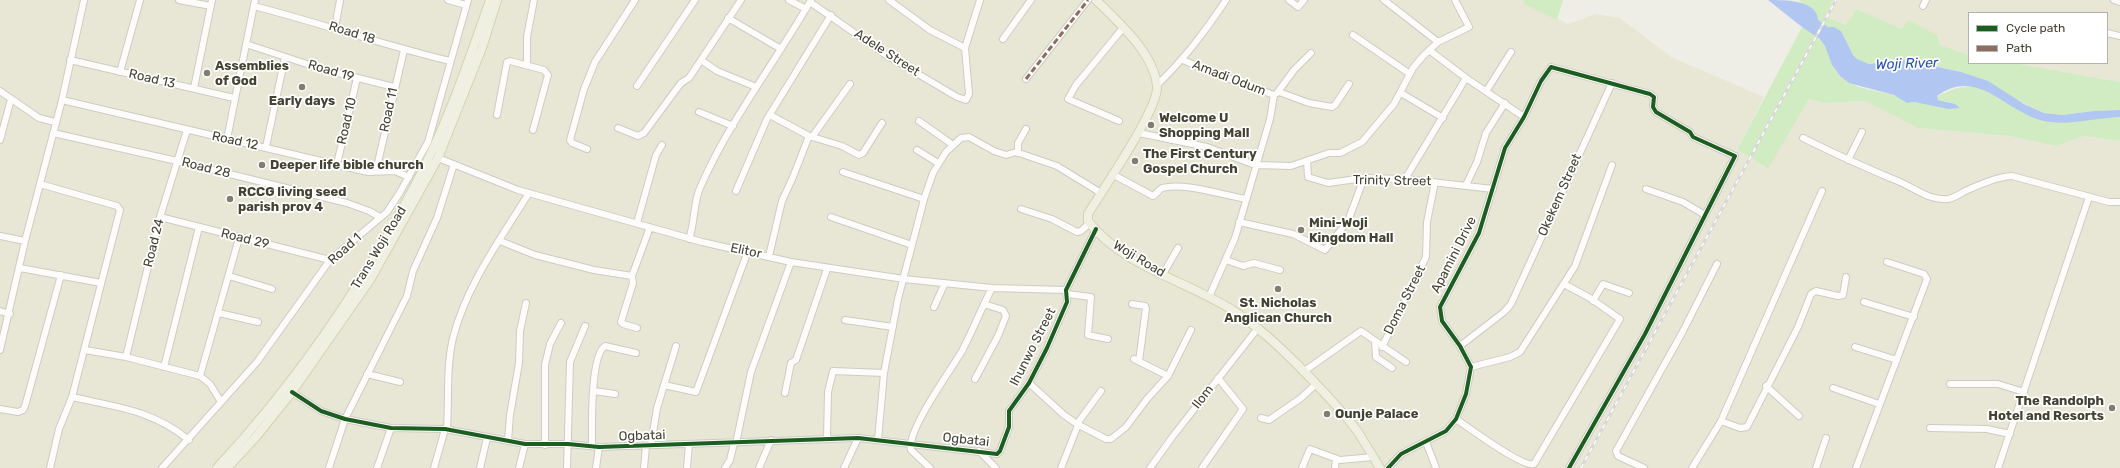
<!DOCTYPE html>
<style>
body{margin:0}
#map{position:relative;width:2120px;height:468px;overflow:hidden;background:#efeee6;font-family:Rubik,sans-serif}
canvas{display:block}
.legend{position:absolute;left:1968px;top:12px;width:140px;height:52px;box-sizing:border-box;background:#fff;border:1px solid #b4b3ad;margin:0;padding:5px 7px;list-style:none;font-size:12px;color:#444232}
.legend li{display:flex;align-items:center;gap:8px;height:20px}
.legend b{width:20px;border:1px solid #b4b3ad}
</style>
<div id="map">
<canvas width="2120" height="468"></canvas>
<ul class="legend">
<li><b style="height:5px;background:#1b5e20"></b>Cycle path</li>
<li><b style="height:5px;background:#8d6e63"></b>Path</li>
</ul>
</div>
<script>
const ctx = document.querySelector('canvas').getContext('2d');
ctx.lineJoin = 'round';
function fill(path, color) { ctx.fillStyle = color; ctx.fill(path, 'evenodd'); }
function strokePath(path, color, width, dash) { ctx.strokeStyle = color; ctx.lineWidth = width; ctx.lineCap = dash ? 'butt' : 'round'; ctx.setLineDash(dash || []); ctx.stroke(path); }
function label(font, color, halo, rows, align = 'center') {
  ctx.font = font + ' Rubik,sans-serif'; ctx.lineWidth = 3.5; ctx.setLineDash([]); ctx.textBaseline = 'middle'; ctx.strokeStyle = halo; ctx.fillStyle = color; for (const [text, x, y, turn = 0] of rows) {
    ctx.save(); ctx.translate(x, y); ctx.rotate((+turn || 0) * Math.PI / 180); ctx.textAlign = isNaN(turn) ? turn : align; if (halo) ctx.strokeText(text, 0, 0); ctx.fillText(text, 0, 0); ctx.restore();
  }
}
const residential = new Path2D(`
 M0,0h1523l1,4 44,20 28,-10 24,4 51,39 93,40 -27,53 30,19 42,-70 14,4 42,-2 53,27 91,8 47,10 28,-10 36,5v327h-2120z
 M1833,0h287v82l-106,-19h93v-50h-138v42l-30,-10 -31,-25 -6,9 -45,-20 -12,16 -20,-9z`);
const green = new Path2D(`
 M1523,0h40l-6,20 -33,-16z
 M1799,0h34l-8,16 20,9 12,-16 45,20 6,-9 29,15 3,10 29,10v8h45l106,19v28l-26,1 -32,4 -18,-2 -83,-41 -56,-12 -36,4 -12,-5 -4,-4 -12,-24 -7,-4h-6l-10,-7z
 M1802,27c9,5 19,9 23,19 5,10 6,21 15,30 13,13 35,14 52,19 9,2 12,9 22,7l46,6 -11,-6 -11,-2 -1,-4 20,-8 14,-2 9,1 46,27 68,4 26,-1v24l-36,-5 -28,10 -47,-10 -91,-8 -53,-27 -42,2 -14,-4 -41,70 -31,-19z`);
const water = new Path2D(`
 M1768,0c18,0 49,0 50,20l10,7h6l7,4 12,24 4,4 12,5 36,-4 56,12 27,9 36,23 20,9 18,2 32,-4 26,-1v7c-25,1 -52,9 -76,4 -38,-8 -66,-55 -107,-25l1,4 17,4 5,4 -11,1 -35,-7 -7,1 -13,-8 -45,-12 -9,-7 -8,-11 -7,-19 -5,-7 -18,-12z`);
const minor = new Path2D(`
 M179,0l32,6
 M448,0l18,5
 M789,0l17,9
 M889,0l41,30 35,18
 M1289,0l9,7 6,-7
 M1384,0l54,42
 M2114,0l6,2
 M810,2l76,53 71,42 9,3 3,-6 -4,-46 15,-48
 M254,6c65,17 130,39 196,55
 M1923,6l3,-6
 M728,18l53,31
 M335,28l5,-28
 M2107,33l13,3
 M1353,35l57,39
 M1003,39l28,-39
 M246,44l76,25 72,18
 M1429,50l37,28 58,39
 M70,60l164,38
 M701,60l16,11 39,16
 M1183,60l32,14 59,21
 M527,65v-28l7,-37
 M120,72l20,-72
 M1026,79l62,-79
 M1157,85c28,-27 47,-52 69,-85
 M637,86l58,-86
 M194,88l18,-88
 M1487,90l24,-38
 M0,91l39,27 16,4
 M1279,92l30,11 23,4 3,-2 14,-21
 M1277,93l17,-23 17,-17
 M1401,93l42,25
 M62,100l306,72 27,-1 14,6
 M699,112l34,14
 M497,115l10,-53 3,-1 34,9 4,5 -15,55
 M770,115l39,21 33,10 17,9 4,-2 19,-30
 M919,121l34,24
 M1119,121l-51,-22 8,-14 47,-57
 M618,128l20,8 6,-3 37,-50 8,-5 52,-78
 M53,133l124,28 170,42 22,8 11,6
 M1139,133l68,14 48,18 36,1 38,-13h11l22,-11 32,-38 19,-36 10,-12 15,-14 31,-15 -14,-27
 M812,137l38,-53
 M1803,138c32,16 63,30 97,44 16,7 30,19 48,17 6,-1 12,-5 17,-8 14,-6 31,-14 47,-15l97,26h11
 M227,139l28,-139
 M0,140l11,-41
 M266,147l19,-90
 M587,149l-15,-6 -2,-3 14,-51 11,-27 40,-62
 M917,150l21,13
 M1018,153v-10l8,-14
 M438,158l80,32 184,52 89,20 113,17 88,9 74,2
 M1848,160l14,-28
 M1307,161l1,16 20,6 36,-5 41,1 88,10
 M337,164l20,-86
 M376,171l28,-121
 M843,172l81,27
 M1112,174l41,22c4,-2 6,-7 9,-8 22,-6 61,7 84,11
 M1405,179l61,-101
 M40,184l77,22 3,4 -48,187 -13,32 -9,39
 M1466,185l11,-23 9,-29 19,-30
 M1646,189l37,13 22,13
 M736,191l31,-72 64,-104
 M1021,209l31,10 25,13 4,-1 9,-8
 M160,217l170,43
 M831,217l81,28
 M1239,222l54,12 32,16 23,-29 16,-43
 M637,223l19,-68 6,-10
 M0,236l25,5
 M689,239c6,-16 4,-35 11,-51 29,-67 75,-125 111,-188
 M500,241l35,14 59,15 38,6
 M769,256l13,-55 11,-24 16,-41
 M1226,260l17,6 11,-3 26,7
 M20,268l81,15
 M1163,274l15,-26
 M229,276l43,13
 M1067,294l24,3 -3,38 20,4
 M1209,297l26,-59 35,-119 4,-24
 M1593,301l10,-17 26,9
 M1864,302l50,15
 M1132,304l13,2 1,2 -7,53
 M934,307l11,-24
 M0,311l10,3
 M219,313l39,9
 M845,320l48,7
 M637,328l-14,-4 -2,-2 12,-39 -1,-7 18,-49
 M1375,342l1,15 16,11
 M1460,346l44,-34 7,-8 101,-221
 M1382,347l44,-90 1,-35 8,-40
 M1855,347l42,13
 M0,350l25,-109 37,-141 22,-100
 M85,350l41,7 74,19 10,8 11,18
 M126,357l34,-140 27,-87
 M1134,359l34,17
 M164,367l35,-140
 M1471,367l39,-10 10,-5 55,-86 37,-101
 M1303,372l58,-41 45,31
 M367,374l33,8
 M200,376l39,-138
 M975,379l23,-43 8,-20 -3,-6 -19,-6
 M1029,383l35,32 13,9 29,15h5l15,-12 21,-28 21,-23 23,-46
 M1950,384h48l26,8
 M664,385l32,7 52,-141
 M1766,386l33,30
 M1833,388l46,16
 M594,391l21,3
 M292,392l29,19 24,8 46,9 54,1 80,15h43l31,3 259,-9 139,16 3,-3 9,-24v-16l20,-28 18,-35 20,-46 -1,-12 30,-61
 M785,393l6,-30 5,-3 31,-91
 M72,397c45,10 80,13 117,43
 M0,409l18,3 5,-2 2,-4 36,-131
 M1261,418l8,2 32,-22 14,-13
 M1456,419c12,8 67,49 78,45l86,-145 -30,-21 -26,-14
 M1721,421l19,7 7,-1 51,-100 13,-33 5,-3 22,5 5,-1 3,-18
 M1077,424l24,-33
 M1930,428l57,1 23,5
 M447,429c2,-29 -1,-62 6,-91 13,-52 48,-100 76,-145
 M827,438l1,-46 5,-21 51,2
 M878,440l6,-67 14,-74 26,-100 9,-26 13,-21 15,-14 8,-1 25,14 12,4 10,-3 41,14 44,27
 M508,441l2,-26 9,-52 1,-32 6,-28
 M1426,442l10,26
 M736,443l15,-71 40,-110
 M545,445v-80l5,-21 11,-21
 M651,445l6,-37 19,-62
 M592,446c0,-19 -2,-90 13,-100l31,7
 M979,451l17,17
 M162,468l95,-106 73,-102 57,-48 12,-18 29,-52 40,-142
 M329,468l16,-49 62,-123 6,-25 24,-53 17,-54
 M377,468l14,-40
 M434,468l11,-39
 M480,468l7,-30
 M519,468l6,-24
 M567,468l3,-106 15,-36
 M596,468l3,-21
 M644,468l2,-22
 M687,468l2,-24
 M725,468l5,-8 4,-17
 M759,468l12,-28
 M844,468l14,-30
 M930,468l-19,-18c-5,-19 40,-80 51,-99 11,-21 19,-42 30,-63
 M1061,468l17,-43
 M1150,468l23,-32 85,-108
 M1202,468l41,-59 -25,-31
 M1302,468l8,-19 30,11 33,-3
 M1335,468l1,-9
 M1388,468l13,-14 45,-23 10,-12 10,-25 5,-27 -11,-21 -18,-25 -2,-14 39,-74 26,-85 19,-31 17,-36 10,-14 99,27 4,3 -1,10 3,5 34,20 3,5 42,19 -90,178 -76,134
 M1644,468l-26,-12 -2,-5 66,-118 35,-69
 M1692,468l29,-47 101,-230
 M1816,468l10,-30
 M1856,468l71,-189 -3,-5 -37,-12
 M1998,468l91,-271`);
const major = new Path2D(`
 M1096,0c21,21 58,53 61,86 2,23 -55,104 -69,128v7c36,47 101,60 149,92 38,25 80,71 110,105l11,14 22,36
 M217,468c78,-84 144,-180 197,-281 32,-59 54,-124 76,-187
 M227,468l28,-30 37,-46 78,-112 68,-122 44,-110 15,-48`);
const rail = new Path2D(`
 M1581,468l255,-468`);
const quiet = new Path2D(`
 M1026,79l62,-79`);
const cycleway = new Path2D(`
 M292,392l29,19 24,8 46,9 54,1 80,15h43l31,3 259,-9 139,16 3,-3 9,-24v-16l20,-28 18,-35 20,-46 -1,-12 30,-61
 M1388,468l13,-14 45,-23 10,-12 10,-25 5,-27 -11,-21 -18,-25 -2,-14 39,-74 26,-85 19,-31 17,-36 10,-14 99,27 4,3 -1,10 3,5 34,20 3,5 42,19 -90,178 -76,134`);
const markers = [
 [207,73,4,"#807e71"],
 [302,87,4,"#807e71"],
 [1151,125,4,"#807e71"],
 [1135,161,4,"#807e71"],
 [262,165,4,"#807e71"],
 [230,199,4,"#807e71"],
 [1301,230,4,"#807e71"],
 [1278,289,4,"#807e71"],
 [2112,408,4,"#807e71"],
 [1327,414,4,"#807e71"]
];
const streetNames = [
 ["Road 18",352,33,17],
 ["Adele Street",887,53,33],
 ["Road 19",331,71,16],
 ["Amadi Odum",1229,78,21],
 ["Road 13",152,79,13],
 ["Road 11",389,110,-78],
 ["Road 10",347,121,-77],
 ["Road 12",235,141,12],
 ["Road 28",206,168,14],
 ["Trinity Street",1392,181,1],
 ["Okekem Street",1560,195,-66],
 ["Road 29",245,239,14],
 ["Road 24",154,243,-76],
 ["Trans Woji Road",379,248,-59],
 ["Road 1",345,249,-42],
 ["Elitor",746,251,12],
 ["Apamini Drive",1454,255,-63],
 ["Woji Road",1139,259,31],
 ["Doma Street",1405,300,-63],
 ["Ihunwo Street",1033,347,-63],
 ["Ilom",1203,397,-52],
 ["Ogbatai",642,436,-2],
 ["Ogbatai",966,440,6]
];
const poiNames = [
 ["Assemblies",215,66],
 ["of God",215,81],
 ["Early days",302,101,"center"],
 ["Welcome U",1159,118],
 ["Shopping Mall",1159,133],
 ["The First Century",1143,154],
 ["Gospel Church",1143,169],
 ["Deeper life bible church",270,165],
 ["RCCG living seed",238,192],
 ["parish prov 4",238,207],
 ["Mini-Woji",1309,223],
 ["Kingdom Hall",1309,238],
 ["St. Nicholas",1278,303,"center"],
 ["Anglican Church",1278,318,"center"],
 ["The Randolph",2104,401,"right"],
 ["Hotel and Resorts",2104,416,"right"],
 ["Ounje Palace",1335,414]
];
const waterNames = [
 ["Woji River",1907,64,-2]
];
fill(residential, '#e8e7d6');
fill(green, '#d1ecc3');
fill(water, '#b1c6f1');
strokePath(minor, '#cdccc3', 8);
strokePath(major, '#d3d2b1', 10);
strokePath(minor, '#fdfcfb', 6);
strokePath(major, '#f0f0e2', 8);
strokePath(rail, '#d8d8d7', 3);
strokePath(rail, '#fff', 1.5, [4.5]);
strokePath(quiet, '#8d6e63', 3, [6, 3]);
strokePath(cycleway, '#1b5e20', 4);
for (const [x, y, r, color] of markers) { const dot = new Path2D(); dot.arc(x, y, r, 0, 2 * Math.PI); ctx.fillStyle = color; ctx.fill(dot); strokePath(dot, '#fff', 1.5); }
label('13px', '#444232', '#fff', streetNames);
label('bold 13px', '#444232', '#fff', poiNames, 'left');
label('italic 14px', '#234fb9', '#fff', waterNames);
</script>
